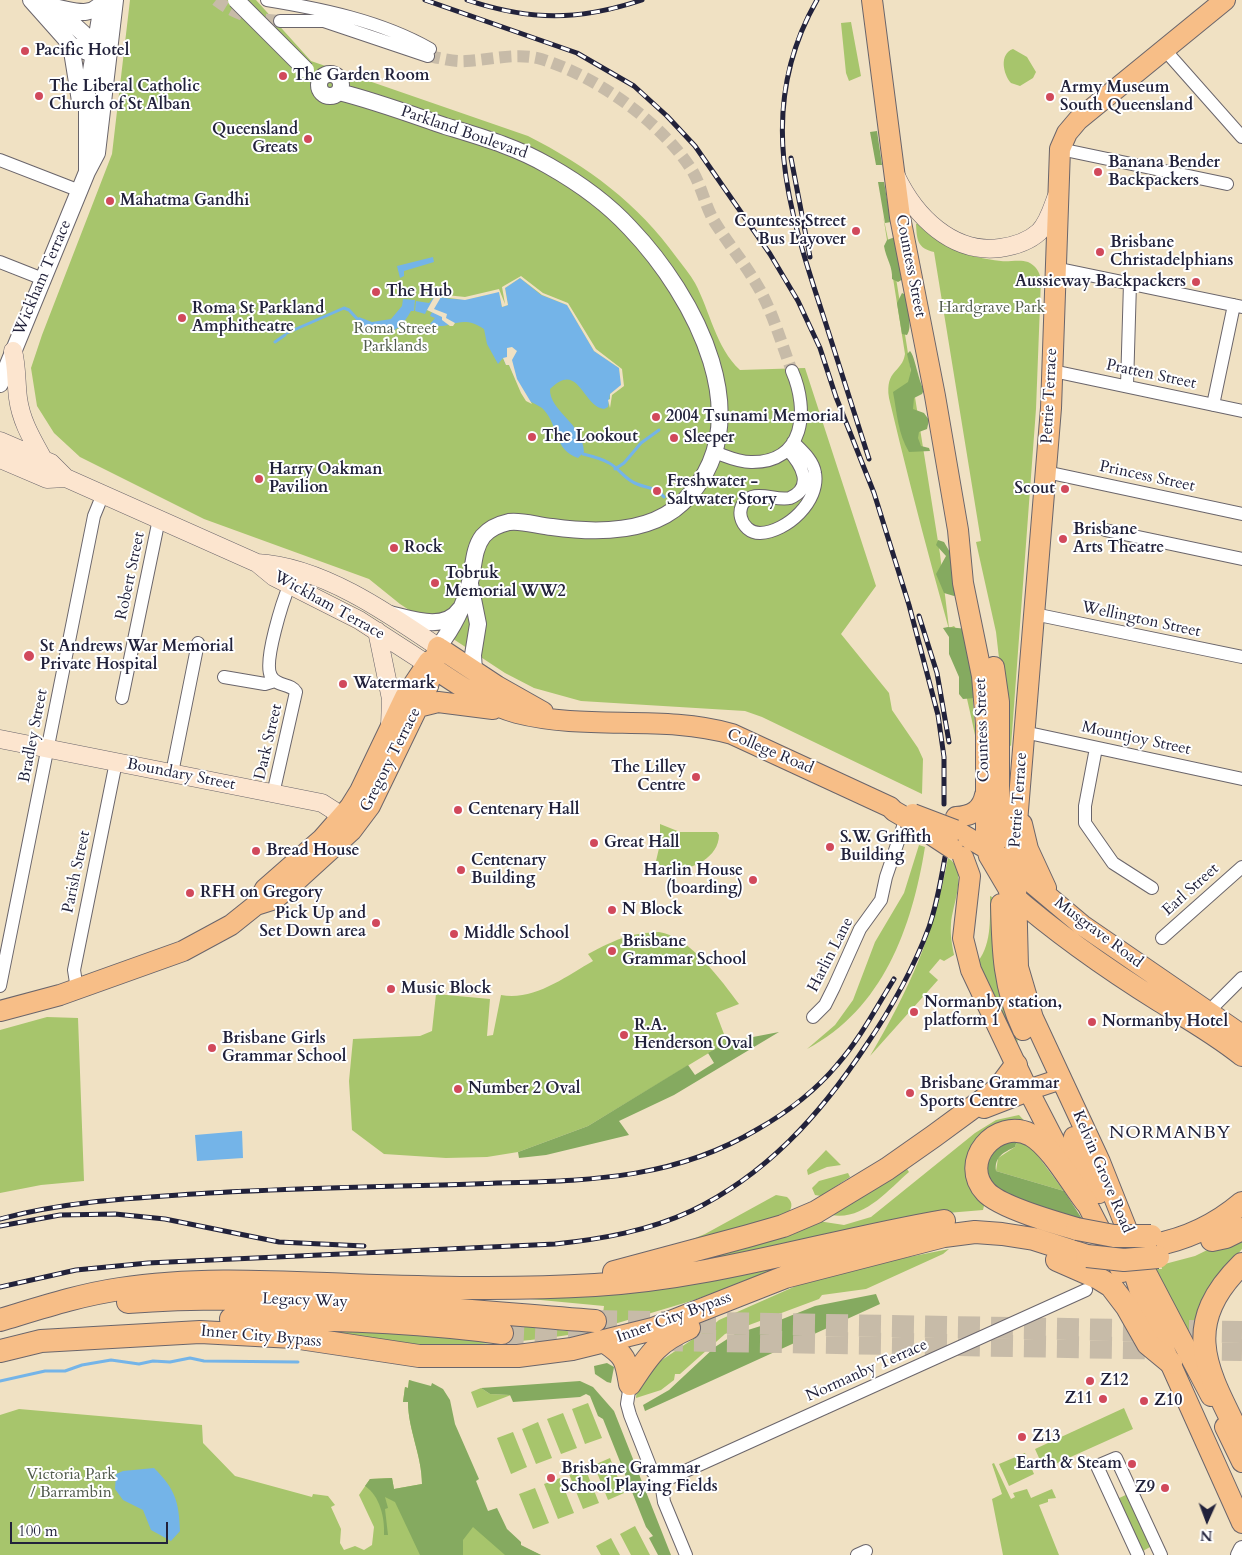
<!DOCTYPE html>
<style>
body{margin:0}
#map{position:relative;width:1242px;height:1555px;overflow:hidden;background:#f0e1c3;font-family:Cardo,serif}
canvas{display:block}
.north{position:absolute;left:1182px;top:1495px;width:50px;height:50px;-webkit-text-stroke:4px #fff;paint-order:stroke;rotate:182deg;font-size:14px;font-weight:700;line-height:20px;text-align:center;color:#22223b}
.north::after{content:'';display:block;margin:auto;width:18px;height:22px;background:#22223b;clip-path:polygon(50% 0,100% 100%,50% 72%,0 100%)}
.scale{position:absolute;left:10px;top:1522px;width:158px;height:22px;box-sizing:border-box;border:2px solid #22223b;border-top:0;padding-left:6px;font-size:15px;line-height:18px;white-space:nowrap;color:#22223b;-webkit-text-stroke:4px #fff;paint-order:stroke}
</style>
<div id="map">
<canvas width="1242" height="1555"></canvas>
<div class="north">N</div>
<div class="scale">100 m</div>
</div>
<script>
const ctx = document.querySelector('canvas').getContext('2d');
ctx.lineJoin = 'round';
function fill(path, color) { ctx.fillStyle = color; ctx.fill(path, 'evenodd'); }
function strokePath(path, color, width, dash) { ctx.strokeStyle = color; ctx.lineWidth = width; ctx.lineCap = dash ? 'butt' : 'round'; ctx.setLineDash(dash || []); ctx.stroke(path); }
function label(font, color, halo, rows, align = 'center') {
  ctx.font = font + ' Cardo,serif'; ctx.lineWidth = 4; ctx.setLineDash([]); ctx.textBaseline = 'middle'; ctx.strokeStyle = halo; ctx.fillStyle = color; for (const [text, x, y, turn = 0] of rows) {
    ctx.save(); ctx.translate(x, y); ctx.rotate((+turn || 0) * Math.PI / 180); ctx.textAlign = isNaN(turn) ? turn : align; if (halo) ctx.strokeText(text, 0, 0); ctx.fillText(text, 0, 0); ctx.restore();
  }
}
const green = new Path2D(`
 M130,0h126l55,61 217,75c59,30 110,67 149,122 6,8 13,16 18,25 15,28 21,65 45,87l65,-2 71,218 -35,48 48,59 3,17 26,38 5,11 -1,35 -160,-77 -17,-6 -164,-10 -47,-13 -29,-15 -105,-69 -31,-25 -165,-60 -124,-62 -26,-24 -17,-27 -6,-38 11,-33 70,-181z
 M851,22l10,54 -12,5 -3,-8 -5,-50z
 M1013,49l14,8 9,15 -3,6 -13,8 -9,-3c-8,-9 -12,-29 2,-34z
 M883,215l13,63 44,276 9,74 5,-2 4,5 13,44 5,65c-11,-56 -27,-110 -42,-165 -16,-59 -31,-118 -45,-177 -4,-29 13,-25 16,-44z
 M918,223c24,25 49,34 83,38 8,1 19,-2 27,1 8,4 11,9 13,17l-5,130 -25,337 -2,-1 -13,-113 -20,-90 5,-1 -47,-289c-17,-4 -17,-12 -18,-28z
 M660,824l20,8h37l2,3c0,24 -32,38 -54,35l-9,-9 4,-17z
 M919,845l6,2c-13,81 -42,162 -118,202l28,-24 18,-25 22,-58 29,-49z
 M948,858c21,12 4,47 3,66 -1,11 1,20 3,31l-10,6 -4,-2 -11,13 9,8 -68,76c40,-68 63,-119 78,-198z
 M990,896l4,2 24,136 -1,13 -42,-82c17,-18 15,-45 15,-69z
 M659,932c30,4 63,49 80,72l-23,9 11,29 -139,84 -70,26 -31,5 -41,1 -62,-4 -32,-24 -3,-49 4,-42 67,-3 12,-5 4,-37 54,5 -3,37 6,-1 8,-40c33,6 64,-18 92,-34l-5,-7c27,-14 40,-21 71,-22z
 M47,1017l31,1 6,163 -43,4 -41,8v-163z
 M1019,1115l12,13 -28,-3 -20,85 -36,3 -238,51 -36,1 145,-44 26,4 27,-8 104,-84 21,-13z
 M1018,1137l11,7 35,47 -68,-20 2,-13 17,-11z
 M826,1150l15,15 -14,2 -19,8 -1,-5z
 M907,1169l2,3c-22,19 -46,49 -78,43z
 M848,1173l2,4 -29,19 -6,-1 -3,-7 7,-7z
 M776,1195l11,2c7,6 5,12 -1,19l-110,30 29,-12z
 M1242,1233v16l-22,26 -21,78 -45,-84h8l-1,-4 34,-9z
 M949,1249l-6,5 -77,35 -44,6 -3,4 -94,35 -45,40h-5l-1,6 -13,10 -25,8 1,-10 7,-16 67,-45 8,-7 86,-38 44,-13z
 M807,1261l-116,40 -90,27 3,-22 -95,-9z
 M503,1323l79,10c-63,10 -125,15 -188,10 -24,-2 -49,-7 -73,-11l1,-3z
 M409,1380l3,1 68,146 61,28h-541v-140l19,-6 183,16 1,18 32,33 77,21 1,-3 15,2 7,9 -4,2 10,22 -1,14 4,7 11,-4 9,4 8,-5 2,-18 -15,-32 11,-16 22,-1 2,11 28,-5c0,-29 -14,-54 -14,-82h-5l2,-15 3,1z
 M481,1388l9,6 21,1 -34,13 -6,-16z
 M588,1403l14,35 -17,6 -13,-35z
 M1124,1408l9,21 -89,40 -9,-20z
 M563,1413l14,35 -16,6 -14,-35z
 M538,1422l14,36 -16,6 -14,-35z
 M513,1432l14,35 -16,7 -14,-36z
 M1025,1453l9,21 -25,12 -10,-22z
 M610,1458l14,35 -16,7 -14,-35z
 M994,1463l17,36 4,-2 -2,-4 14,-4 4,9 21,-9 4,9 -8,1v3l-9,3 20,50h-56l-11,-56 10,-5 -10,-30z
 M585,1468l14,35 -16,6 -14,-35z
 M560,1478l14,35 -16,6 -14,-35z
 M535,1488l14,35 -16,6 -14,-35z
 M1130,1493l28,62h-4l-4,-8 -7,4 2,4h-5l-25,-55z
 M635,1526l15,29h-19l-11,-21z
 M611,1538l9,17h-19l-5,-9z`);
const forest = new Path2D(`
 M877,131l5,34h-6l-6,-33z
 M878,182h6l7,40 -6,1z
 M895,237l1,13 5,5 -3,6 4,5 -2,6 3,7 -5,3 -6,-3c1,-13 -6,-20 -8,-33l3,-6z
 M902,293l4,2c1,11 7,32 1,40l-5,-1 -5,-31z
 M910,351c5,5 8,29 14,39l-2,4 -8,4 -1,11 11,4 5,7 -2,9 -8,3 -1,6 3,8 8,2 1,3 -21,1c-11,-18 -12,-39 -16,-60l15,-10 3,-11 -4,-17z
 M938,540l6,2 7,12 7,40 -4,2 -10,-3 -8,-19 10,-18 -10,-11z
 M948,627l19,2 8,69 -12,1 -4,-5v-17l-10,-23v-17l-6,-9z
 M779,1032l-105,63 -55,26 10,14 -83,20 -27,3 -1,-6 70,-26 100,-61 7,10 19,-12 -6,-10 19,-11z
 M1018,1137l-3,10c-11,5 -21,10 -19,24l68,20 24,37 -98,-38 -7,-34z
 M876,1294l4,10 -235,107 -2,-6 26,-15 46,-43 20,-13 45,-14 35,-14z
 M607,1363l7,4 -3,16 -4,-1 -12,-8 -1,-8z
 M409,1380l22,6 1,-3 11,6 7,11 5,24 24,55 -3,2 12,30 9,-3 10,21 14,13v3l20,10h-36l-32,-28 -10,13v15h-43l-25,-53 -10,-5 3,11 -3,1 3,26h-4c1,-17 -4,-39 -19,-49l5,-7 22,-1 2,11 28,-5c0,-29 -14,-54 -14,-82h-5l2,-15 3,1z
 M580,1381l13,6 21,24 57,144h-13l-9,-17 4,-2 -7,-9 -43,-108 -5,-3 -8,-20 -4,-2 -6,3 -67,5 -3,-7 -20,-1 -9,-6z`);
const water = new Path2D(`
 M433,257l1,5 -30,9v5l-4,2 -3,-12z
 M520,278l21,17 26,10 27,46 25,17 3,17 -12,9 -2,13 -4,2c-22,-3 -25,-49 -54,-20 -1,22 33,34 34,63l-6,6c-24,-8 -19,-31 -34,-48 -4,-5 -12,-6 -16,-11 -9,-7 -13,-24 -19,-34h-3l-3,-7 -5,6 -11,-20 -3,-15c-24,-17 -35,3 -54,-5l5,-6 -5,-2 2,-4 -5,-2 -2,4 -10,-3 1,-10 13,2 4,-5c7,-1 12,0 19,1 16,1 32,-3 47,-8l3,16 6,-2 -3,-17z
 M403,299l12,1 -1,11h-3c-7,12 -14,22 -30,22v-3l-17,-2 -9,-7 4,-4 13,5 19,-3 11,-13z
 M242,1131l1,27 -46,3 -2,-26z
 M154,1468c21,21 25,33 26,63l-9,10 -20,-11 -8,-20 -20,-10 -8,-11 1,-15 7,-3z`);
const pier = new Path2D(`
 M521,276l22,17 25,10 28,46 26,20 2,17 -12,9 -2,13 -2,-8 2,-1v-5l11,-9 -2,-17 -25,-17 -27,-46 -25,-10 -22,-17 -15,10 3,17 -6,2 -3,-15 -34,8 -24,-3 -7,12 13,5 -1,4 9,5 -2,3h-3l-8,-6v-3l-15,-7 9,-16 29,3 34,-8 6,15 -3,-17z
 M512,347l5,4 -5,9 5,19 15,25 -6,-3 -5,-8 -12,-28h-3l-3,-7 4,-1v-9z`);
const stream = new Path2D(`
 M287,333l57,-25 5,2 11,12
 M275,342l10,-7
 M583,454c8,2 18,4 26,9 10,5 16,17 28,21 12,5 19,3 27,13
 M615,469l9,-6 17,-20 18,-13
 M0,1381l45,-10h20l17,-6 29,-5 28,4 14,-3 17,1 20,-4 14,3 94,1`);
const minorTunnel = new Path2D(`
 M216,0c21,16 38,19 64,21
 M428,56c13,2 25,6 38,5 24,-1 51,-9 75,-2 55,17 122,64 152,113 9,16 12,33 21,49 16,26 38,51 51,79 11,23 18,48 27,71`);
const motorwayTunnel = new Path2D(`
 M595,1321l647,11
 M502,1333l104,5
 M661,1340l581,10`);
const minor = new Path2D(`
 M267,0c55,9 114,21 163,49
 M280,21h44l104,35
 M1164,49l78,88
 M1060,149l167,35
 M0,160l80,31
 M0,262l43,17
 M1055,268l187,39
 M1053,371l189,40
 M1127,386l3,-103
 M1213,405l21,-100
 M788,450c13,14 27,37 2,48 -12,3 -27,-5 -38,-1 -20,7 -12,36 8,36 27,-1 60,-32 55,-60 -2,-13 -13,-22 -22,-31
 M714,452c12,4 23,10 37,10 54,1 58,-52 41,-91
 M1046,472l196,42
 M1105,530l137,29
 M1034,614l208,43
 M224,677l41,7 10,-3
 M122,698l37,-179
 M1024,732l218,47
 M1096,748l-11,58v17l28,40 39,25
 M172,773l26,-130
 M273,794l23,-102c-5,-9 -20,-5 -25,-16 -8,-14 12,-76 19,-92
 M1162,938l80,-71
 M0,986l94,-470 9,-22
 M77,989l-3,-19 42,-208
 M1208,1012l34,-34
 M813,1017l12,-12 9,-18 26,-58 21,-29 5,-23 20,-59
 M630,1384l-3,20 3,11 22,56 9,11 3,20 22,53
 M661,1482l425,-192
 M857,1555l9,-4
 M1138,1555l-41,-89 19,-8 45,97`);
const tertiary = new Path2D(`
 M31,0l40,45 32,14
 M47,0l39,36 17,10
 M58,8c17,3 34,10 45,-7
 M71,45l9,56
 M319 85a11 11 0 1 1 22 0a11 11 0 1 1-22 0Z
 M339,92c36,9 71,22 106,34 36,11 72,21 104,40 30,17 58,37 81,62 64,67 135,196 52,275 -33,31 -88,30 -130,24 -14,-1 -30,-7 -43,-5 -9,2 -20,7 -26,14 -10,13 -9,31 -13,46 -6,24 -16,45 -32,65
 M87,170v-76l16,-94
 M0,384l87,-212 10,-19 18,-153
 M470,584l8,40 -5,31 1,16
 M390,614c21,5 55,18 70,-5
 M1239,1555l3,-6`);
const secondary = new Path2D(`
 M896,176c19,40 56,78 104,72 14,-2 28,-6 39,-16 9,-9 13,-23 17,-34
 M13,351c4,16 3,31 5,47 3,23 14,41 25,61
 M0,441l51,22 15,15 191,85 17,14 85,43 68,44
 M0,459l47,20 19,-1
 M257,563c63,3 130,49 181,84
 M377,631l14,68 -1,27
 M0,739l322,64 11,7 16,17`);
const primary = new Path2D(`
 M872,0l28,217 35,179 23,134 5,53 19,93 4,48v121l3,11 23,39
 M438,647l59,39 46,26
 M427,664c28,18 57,40 90,49 71,18 146,1 215,21l158,73 4,4 12,7
 M994,667l5,35v137
 M418,707l20,-5 55,7
 M956,817c16,-1 26,-7 29,-22
 M1022,824l6,25 18,39
 M955,830l46,27 81,68 160,110
 M963,857l7,19 -7,62 8,32 54,114 97,188
 M1009,892c47,41 98,77 151,110 28,17 56,33 82,54
 M260,899l5,-10 57,-50 28,-32 10,-16 45,-94 24,-36
 M1001,904c1,45 2,85 22,126
 M0,1011l60,-16 123,-44 48,-26 25,-20 19,-6 20,-17 57,-52 18,-24 58,-120 10,-39
 M1028,1090l33,-11
 M1074,1137l25,56
 M1133,1270l12,37 97,216
 M1211,1396l-74,-141 -37,-93 -67,-144 -15,-51 -3,-120 36,-439 9,-259 7,-16 11,-13 147,-120
 M1225,1427l17,35`);
const motorway = new Path2D(`
 M984,1107l44,-17
 M1077,1229c-21,-6 -77,-22 -91,-37 -28,-30 10,-75 45,-57 20,11 41,49 55,67
 M1212,1240l14,-3 16,-8
 M1154,1245c33,-6 62,-20 88,-42
 M1057,1260l41,18 13,8 16,21 21,37 23,19
 M1242,1264c-65,64 -33,109 0,177
 M614,1272l134,-36 35,-10 33,-14 71,-43 47,-33 64,-47 18,-24
 M128,1302c155,-11 311,7 467,19
 M231,1319c91,-1 181,2 271,14
 M0,1320c40,-12 79,-25 120,-31 76,-12 154,-7 230,-4 82,3 164,5 245,0 119,-7 232,-44 349,-64
 M605,1342c21,14 21,18 25,42
 M0,1351l41,-10 159,-9 93,5 126,19h99l54,-7 81,-20 132,-52 159,-41 31,-4 27,2 32,5 53,17
 M630,1384c18,-27 26,-42 59,-56`);
const rail = new Path2D(`
 M425,0l152,53 57,33 33,30 28,30 75,108 28,47 22,47 16,49 38,96 35,112 29,110 6,42v47
 M467,0c63,21 112,21 175,0
 M817,0c-62,108 -29,209 7,318 15,47 30,94 45,141
 M791,158l19,99
 M919,616l18,57 12,69
 M0,1219c59,-16 118,-20 179,-24 98,-7 196,-8 294,-11 102,-4 193,0 285,-55 28,-16 58,-39 79,-64 23,-26 39,-57 57,-86
 M0,1226l60,-11 55,-1 50,5 114,23 85,4
 M0,1287l76,-17 72,-7 407,-19c47,-5 93,-13 136,-33 75,-36 129,-96 174,-164 26,-38 48,-77 64,-120 8,-23 12,-47 16,-70`);
const tertiaryBridge = new Path2D(`
 M236,0l70,70`);
const primaryBridge = new Path2D(`
 M913,814l42,16
 M906,818l47,31`);
const motorwayBridge = new Path2D(`
 M1077,1229l37,7h37
 M1087,1256l37,4 34,-3`);
const markers = [
 [25,51,5,"#d1495b"],
 [283,76,5,"#d1495b"],
 [39,96,5,"#d1495b"],
 [1050,97,5,"#d1495b"],
 [308,139,5,"#d1495b"],
 [1098,172,5,"#d1495b"],
 [110,201,5,"#d1495b"],
 [856,231,5,"#d1495b"],
 [1100,252,5,"#d1495b"],
 [1196,282,5,"#d1495b"],
 [376,292,5,"#d1495b"],
 [182,318,5,"#d1495b"],
 [656,417,5,"#d1495b"],
 [532,437,5,"#d1495b"],
 [674,438,5,"#d1495b"],
 [259,479,5,"#d1495b"],
 [1065,489,5,"#d1495b"],
 [657,491,5,"#d1495b"],
 [1063,539,5,"#d1495b"],
 [394,548,5,"#d1495b"],
 [435,583,5,"#d1495b"],
 [29,656,6,"#d1495b"],
 [343,684,5,"#d1495b"],
 [696,777,5,"#d1495b"],
 [458,810,5,"#d1495b"],
 [594,843,5,"#d1495b"],
 [830,847,5,"#d1495b"],
 [256,851,5,"#d1495b"],
 [461,870,5,"#d1495b"],
 [753,880,5,"#d1495b"],
 [190,893,5,"#d1495b"],
 [612,910,5,"#d1495b"],
 [376,923,5,"#d1495b"],
 [454,934,5,"#d1495b"],
 [612,951,5,"#d1495b"],
 [391,989,5,"#d1495b"],
 [914,1012,5,"#d1495b"],
 [1092,1022,5,"#d1495b"],
 [624,1035,5,"#d1495b"],
 [212,1048,5,"#d1495b"],
 [458,1089,5,"#d1495b"],
 [910,1093,5,"#d1495b"],
 [1090,1381,5,"#d1495b"],
 [1103,1399,5,"#d1495b"],
 [1144,1401,5,"#d1495b"],
 [1022,1437,5,"#d1495b"],
 [1132,1464,5,"#d1495b"],
 [551,1478,5,"#d1495b"],
 [1165,1488,5,"#d1495b"]
];
const poiNames = [
 ["Pacific Hotel",35,51],
 ["The Garden Room",293,76],
 ["The Liberal Catholic",49,87],
 ["Church of St Alban",49,105],
 ["Army Museum",1060,88],
 ["South Queensland",1060,106],
 ["Queensland",298,130,"right"],
 ["Greats",298,148,"right"],
 ["Banana Bender",1108,163],
 ["Backpackers",1108,181],
 ["Mahatma Gandhi",120,201],
 ["Countess Street",846,222,"right"],
 ["Bus Layover",846,240,"right"],
 ["Brisbane",1110,243],
 ["Christadelphians",1110,261],
 ["Aussieway Backpackers",1186,282,"right"],
 ["The Hub",386,292],
 ["Roma St Parkland",192,309],
 ["Amphitheatre",192,327],
 ["2004 Tsunami Memorial",666,417],
 ["The Lookout",542,437],
 ["Sleeper",684,438],
 ["Harry Oakman",269,470],
 ["Pavilion",269,488],
 ["Freshwater -",667,482],
 ["Saltwater Story",667,500],
 ["Scout",1055,489,"right"],
 ["Brisbane",1073,530],
 ["Arts Theatre",1073,548],
 ["Rock",404,548],
 ["Tobruk",445,574],
 ["Memorial WW2",445,592],
 ["St Andrews War Memorial",40,647],
 ["Private Hospital",40,665],
 ["Watermark",353,684],
 ["The Lilley",686,768,"right"],
 ["Centre",686,786,"right"],
 ["Centenary Hall",468,810],
 ["S.W. Griffith",840,838],
 ["Building",840,856],
 ["Great Hall",604,843],
 ["Bread House",266,851],
 ["Centenary",471,861],
 ["Building",471,879],
 ["Harlin House",743,871,"right"],
 ["(boarding)",743,889,"right"],
 ["RFH on Gregory",200,893],
 ["N Block",622,910],
 ["Pick Up and",366,914,"right"],
 ["Set Down area",366,932,"right"],
 ["Middle School",464,934],
 ["Brisbane",622,942],
 ["Grammar School",622,960],
 ["Music Block",401,989],
 ["Normanby station,",924,1003],
 ["platform 1",924,1021],
 ["Normanby Hotel",1102,1022],
 ["R.A.",634,1026],
 ["Henderson Oval",634,1044],
 ["Brisbane Girls",222,1039],
 ["Grammar School",222,1057],
 ["Brisbane Grammar",920,1084],
 ["Sports Centre",920,1102],
 ["Number 2 Oval",468,1089],
 ["Z12",1100,1381],
 ["Z11",1093,1399,"right"],
 ["Z10",1154,1401],
 ["Z13",1032,1437],
 ["Earth & Steam",1122,1464,"right"],
 ["Brisbane Grammar",561,1469],
 ["School Playing Fields",561,1487],
 ["Z9",1155,1488,"right"]
];
const streetNames = [
 ["Parkland Boulevard",464,133,19],
 ["Countess Street",910,266,79],
 ["Wickham Terrace",43,278,-67],
 ["Pratten Street",1151,375,12],
 ["Petrie Terrace",1050,396,-87],
 ["Princess Street",1147,477,12],
 ["Robert Street",131,576,-78],
 ["Wickham Terrace",329,606,29],
 ["Wellington Street",1141,620,12],
 ["Countess Street",983,730,-92],
 ["Bradley Street",34,736,-79],
 ["Mountjoy Street",1136,739,12],
 ["Dark Street",269,742,-77],
 ["College Road",770,752,23],
 ["Gregory Terrace",391,760,-63],
 ["Boundary Street",181,775,11],
 ["Petrie Terrace",1019,800,-86],
 ["Parish Street",77,872,-78],
 ["Earl Street",1191,890,-42],
 ["Musgrave Road",1098,933,37],
 ["Harlin Lane",831,955,-63],
 ["Kelvin Grove Road",1102,1172,67],
 ["Legacy Way",305,1301,2],
 ["Inner City Bypass",674,1318,-20],
 ["Inner City Bypass",261,1337,5],
 ["Normanby Terrace",867,1371,-24]
];
const parkNames = [
 ["Hardgrave Park",992,308],
 ["Roma Street",395,329],
 ["Parklands",395,347],
 ["Victoria Park",71,1475],
 ["/ Barrambin",71,1493]
];
const neighbourhoodNames = [
 ["NORMANBY",1170,1134]
];
fill(green, '#a7c56c');
fill(forest, '#85aa60');
fill(water, '#74b4e8');
fill(pier, '#f0e1c3');
strokePath(stream, '#74b4e8', 3);
strokePath(minorTunnel, '#c7bba8', 12, [12, 6]);
strokePath(motorwayTunnel, '#c7bba8', 22, [22, 11]);
strokePath(minor, '#6a656b', 14);
strokePath(tertiary, '#6a656b', 18);
strokePath(secondary, '#6a656b', 19);
strokePath(primary, '#6a656b', 22);
strokePath(motorway, '#6a656b', 24);
strokePath(minor, '#fff', 12);
strokePath(tertiary, '#fff', 16);
strokePath(secondary, '#fce5cf', 18);
strokePath(primary, '#f7be87', 20);
strokePath(motorway, '#f7be87', 22);
strokePath(rail, '#22223b', 5);
strokePath(rail, '#fff', 3, [9]);
strokePath(tertiaryBridge, '#6a656b', 18, []);
strokePath(primaryBridge, '#6a656b', 22, []);
strokePath(motorwayBridge, '#6a656b', 24, []);
strokePath(tertiaryBridge, '#fff', 16);
strokePath(primaryBridge, '#f7be87', 20);
strokePath(motorwayBridge, '#f7be87', 22);
for (const [x, y, r, color] of markers) { const dot = new Path2D(); dot.arc(x, y, r, 0, 2 * Math.PI); ctx.fillStyle = color; ctx.fill(dot); strokePath(dot, '#fff', 2); }
label('bold 16px', '#22223b', '#fff', poiNames, 'left');
label('16px', '#22223b', '#fff', streetNames);
label('16px', '#515b4c', '#fff', parkNames);
ctx.letterSpacing = '1px';
label('18px', '#22223b', '#fff', neighbourhoodNames);
ctx.letterSpacing = '0px';
</script>
